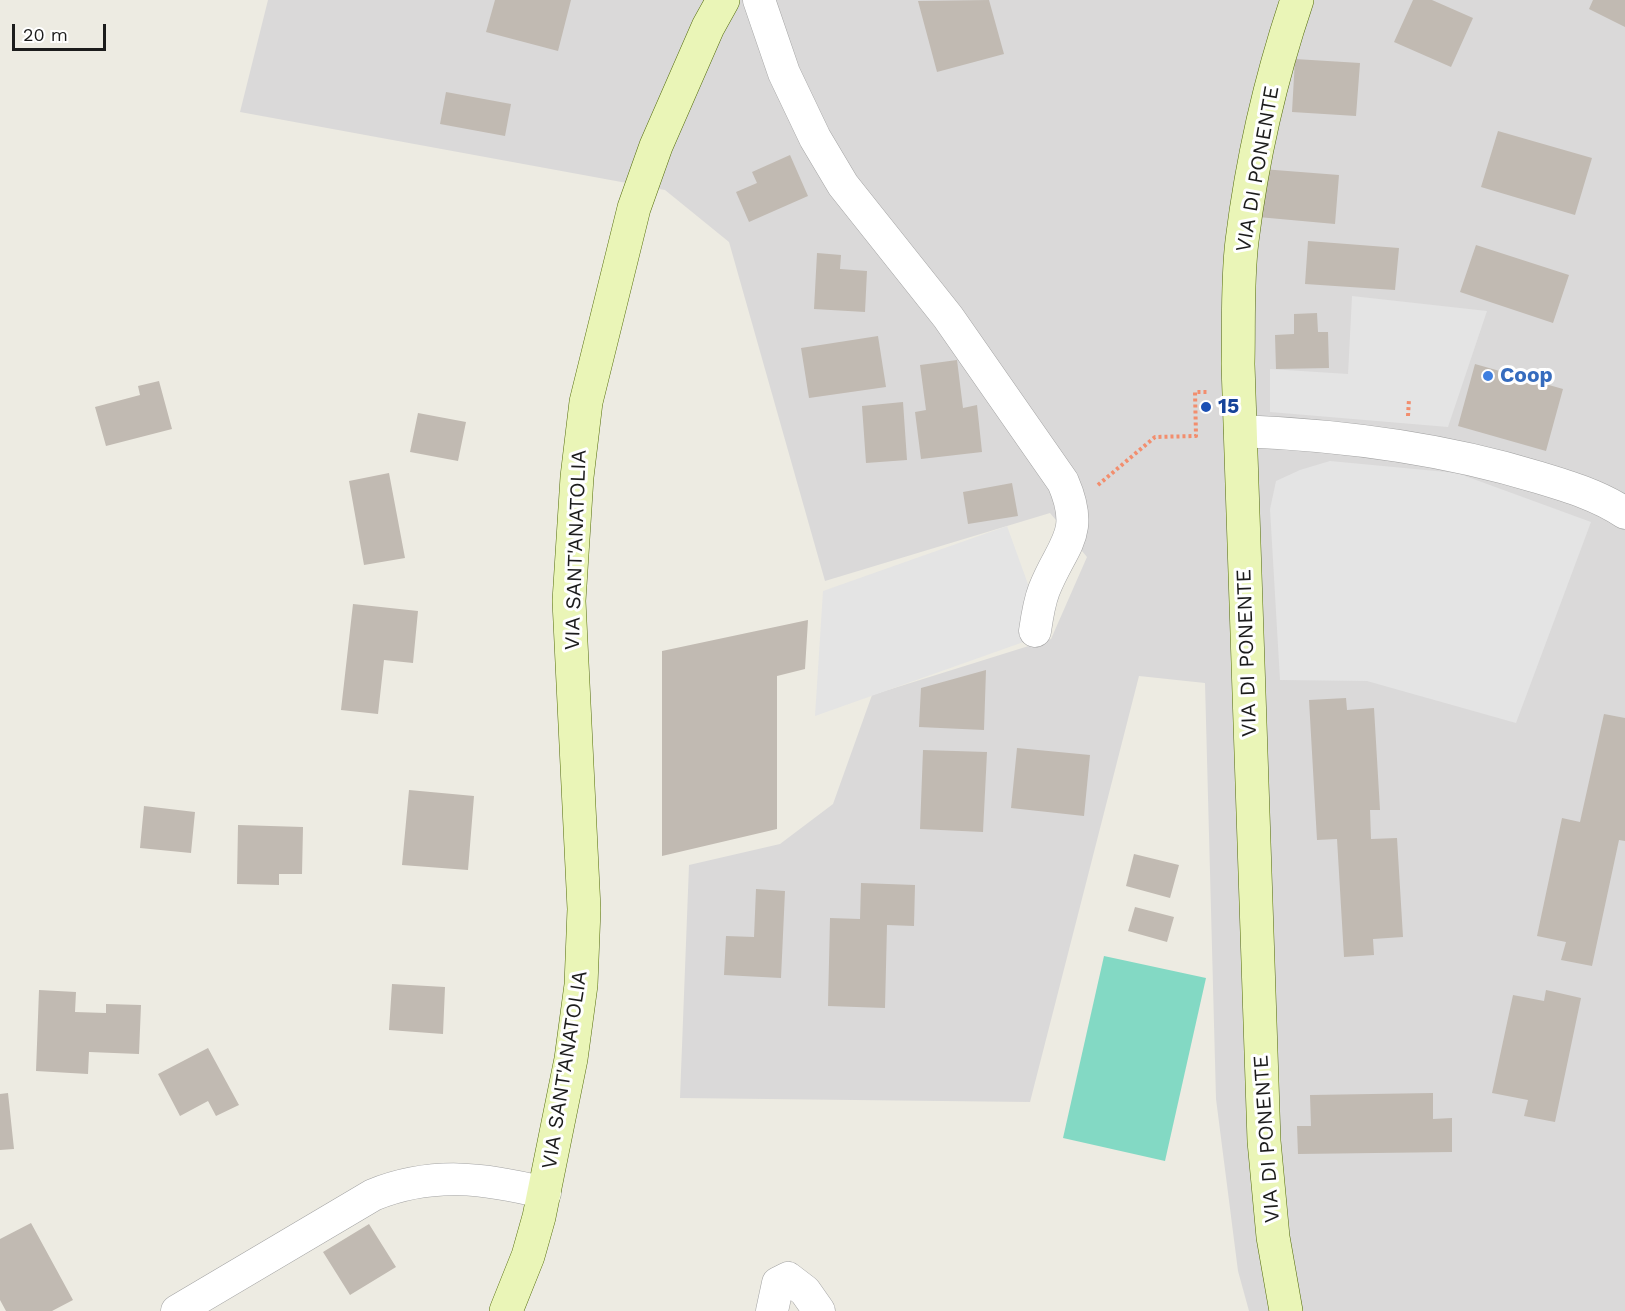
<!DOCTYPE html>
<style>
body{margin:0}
#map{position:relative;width:1625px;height:1311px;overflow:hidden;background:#edebe2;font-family:"Work Sans",sans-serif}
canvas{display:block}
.scale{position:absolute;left:12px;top:24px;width:94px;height:27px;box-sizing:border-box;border:3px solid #1c1c1c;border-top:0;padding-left:8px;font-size:18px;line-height:21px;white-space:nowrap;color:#1c1c1c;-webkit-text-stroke:4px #fff;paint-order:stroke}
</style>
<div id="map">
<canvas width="1625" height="1311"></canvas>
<div class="scale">20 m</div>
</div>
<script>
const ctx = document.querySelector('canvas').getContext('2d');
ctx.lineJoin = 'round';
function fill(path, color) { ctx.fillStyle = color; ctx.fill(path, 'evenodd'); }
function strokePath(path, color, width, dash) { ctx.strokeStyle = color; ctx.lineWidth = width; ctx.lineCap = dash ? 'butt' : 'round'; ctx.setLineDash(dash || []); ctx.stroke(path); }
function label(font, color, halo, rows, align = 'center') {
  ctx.font = font + ' "Work Sans",sans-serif'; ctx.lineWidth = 6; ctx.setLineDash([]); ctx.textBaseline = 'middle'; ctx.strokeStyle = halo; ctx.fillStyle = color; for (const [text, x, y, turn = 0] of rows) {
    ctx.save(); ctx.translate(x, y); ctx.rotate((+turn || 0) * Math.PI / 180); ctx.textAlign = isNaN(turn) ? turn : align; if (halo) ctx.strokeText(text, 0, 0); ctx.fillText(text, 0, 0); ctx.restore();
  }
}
const residential = new Path2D(`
 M268,0h1357v1311h-376l-11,-40 -22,-172 -11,-416 -66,-7 -109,426 -350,-4 9,-233 91,-21 53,-40 39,-109 179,-56 36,-82 -37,-44 -225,68 -96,-339 -64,-52 -425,-78z`);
const pitch = new Path2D(`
 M1104,956l102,22 -41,183 -102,-23z`);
const parking = new Path2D(`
 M1352,296l135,15 -39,116 -178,-15v-43l78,5z
 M1330,461l127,12 134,49 -75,201 -149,-42 -87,-1 -10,-171 6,-28 24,-11z
 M1007,526l39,108 -231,82 8,-125z`);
const building = new Path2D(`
 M495,0h76l-13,51 -72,-19z
 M989,0l15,54 -67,18 -19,-71z
 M1413,0h19l41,18 -22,49 -57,-25z
 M1593,0h32v27l-36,-18z
 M1295,59l65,4 -4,53 -64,-4z
 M446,92l65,12 -6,32 -65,-12z
 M1498,131l94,27 -17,57 -94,-28z
 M790,155l18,41 -59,26 -13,-30 21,-9 -5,-11z
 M1262,169l77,6 -4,49 -77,-7z
 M1308,241l91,7 -4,42 -90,-6z
 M1476,245l93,30 -16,48 -93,-31z
 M817,253l24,2 -1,14 27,2 -2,41 -51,-3z
 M1317,313l1,19h10l1,36 -53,1 -1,-34 19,-1v-20z
 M878,336l8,51 -77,11 -8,-50z
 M957,360l6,48 14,-3 5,47 -61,7 -6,-47 11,-2 -6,-45z
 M1475,364l88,25 -17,62 -88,-25z
 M159,381l13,48 -66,17 -11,-39 45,-12 -2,-9z
 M903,402l4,58 -41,3 -4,-57z
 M418,413l48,9 -8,39 -48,-9z
 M389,473l16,85 -41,7 -15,-84z
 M1012,483l6,33 -50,8 -5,-32z
 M353,604l65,7 -5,52 -29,-3 -6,54 -37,-4z
 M808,620l-3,49 -28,7v153l-115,27v-205z
 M986,670l-2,60 -65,-3 2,-39z
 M1346,698l1,12 27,-2 6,102h-10l1,29 26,-1 6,99 -30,2 1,16 -30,2 -7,-118 -20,1 -8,-140z
 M1604,714l21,4v123l-6,-1 -27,126 -31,-6 5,-18 -29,-6 25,-118 18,4z
 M1017,748l73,7 -6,61 -73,-8z
 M923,750l64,2 -4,80 -63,-3z
 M409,790l65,6 -6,74 -66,-5z
 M144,806l51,6 -4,41 -51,-5z
 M238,825l65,2 -1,47h-23v11l-42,-1z
 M1134,854l45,11 -9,33 -44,-12z
 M861,883l54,2 -1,41 -27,-1 -2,83 -57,-2 2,-88 30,1z
 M756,889l29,2 -4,87 -57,-3 2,-39 28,1z
 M1135,907l39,10 -7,25 -39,-11z
 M392,984l53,3 -2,47 -54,-4z
 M39,990l37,2 -1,20 31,1v-9l35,1 -2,49 -50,-2 -1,22 -52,-3z
 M1546,990l35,8 -26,124 -31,-6 4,-16 -36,-7 21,-98 31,6z
 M208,1048l31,57 -23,11 -8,-15 -28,15 -22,-42z
 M8,1093l6,56 -14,1v-56z
 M1433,1093v26l19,-1v34l-154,2 -1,-28h14l-1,-31z
 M31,1223l42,77 -21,11h-46l-6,-11v-61z
 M369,1224l27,43 -46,28 -27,-43z`);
const path = new Path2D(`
 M1408,416l1,-17
 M1098,485l57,-48 41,-1 -1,-44h13`);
const street = new Path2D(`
 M759,0l25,73 31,65 28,47 105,132 115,165c23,53 -1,62 -19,108 -5,13 -7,27 -9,41
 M1240,431c99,4 202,17 297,46 30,9 61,18 88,36
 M177,1311l196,-116c59,-24 112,-17 172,-2
 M772,1311l6,-28 10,-5 17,13 14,20`);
const secondary = new Path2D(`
 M506,1311l22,-55 11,-39 32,-158 10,-74 3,-76 -15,-308 8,-124 9,-75 48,-194 22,-62 52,-119 15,-27
 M1286,1311l-13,-74 -9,-96 -26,-777c1,-41 -1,-83 4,-123 10,-81 29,-164 55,-241`);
const markers = [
 [1488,376,6,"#3f7fe0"],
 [1206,407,6,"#1a4fb4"]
];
const streetNames = [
 ["VIA DI PONENTE",1258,169,-80],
 ["VIA SANT'ANATOLIA",576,550,-88],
 ["VIA DI PONENTE",1247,653,-92],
 ["VIA SANT'ANATOLIA",565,1070,-81],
 ["VIA DI PONENTE",1267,1139,-94]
];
const shopNames = [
 ["Coop",1500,376]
];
const transitNames = [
 ["15",1218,407]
];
fill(residential, '#dad9d9');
fill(pitch, '#83d9c4');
fill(parking, '#e4e4e4');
fill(building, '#c1bab2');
strokePath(street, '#a3a3a3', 33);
strokePath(secondary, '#536c0a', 34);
strokePath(path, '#f28e6e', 4, [3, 3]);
strokePath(street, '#fff', 32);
strokePath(secondary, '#eaf5b7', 33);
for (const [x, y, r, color] of markers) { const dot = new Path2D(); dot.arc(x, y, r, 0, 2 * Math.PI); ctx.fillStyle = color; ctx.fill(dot); strokePath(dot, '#fff', 2); }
label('21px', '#1c1c1c', '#fff', streetNames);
label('bold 21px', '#366cbe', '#fff', shopNames, 'left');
label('bold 21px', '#164399', '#fff', transitNames, 'left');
</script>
